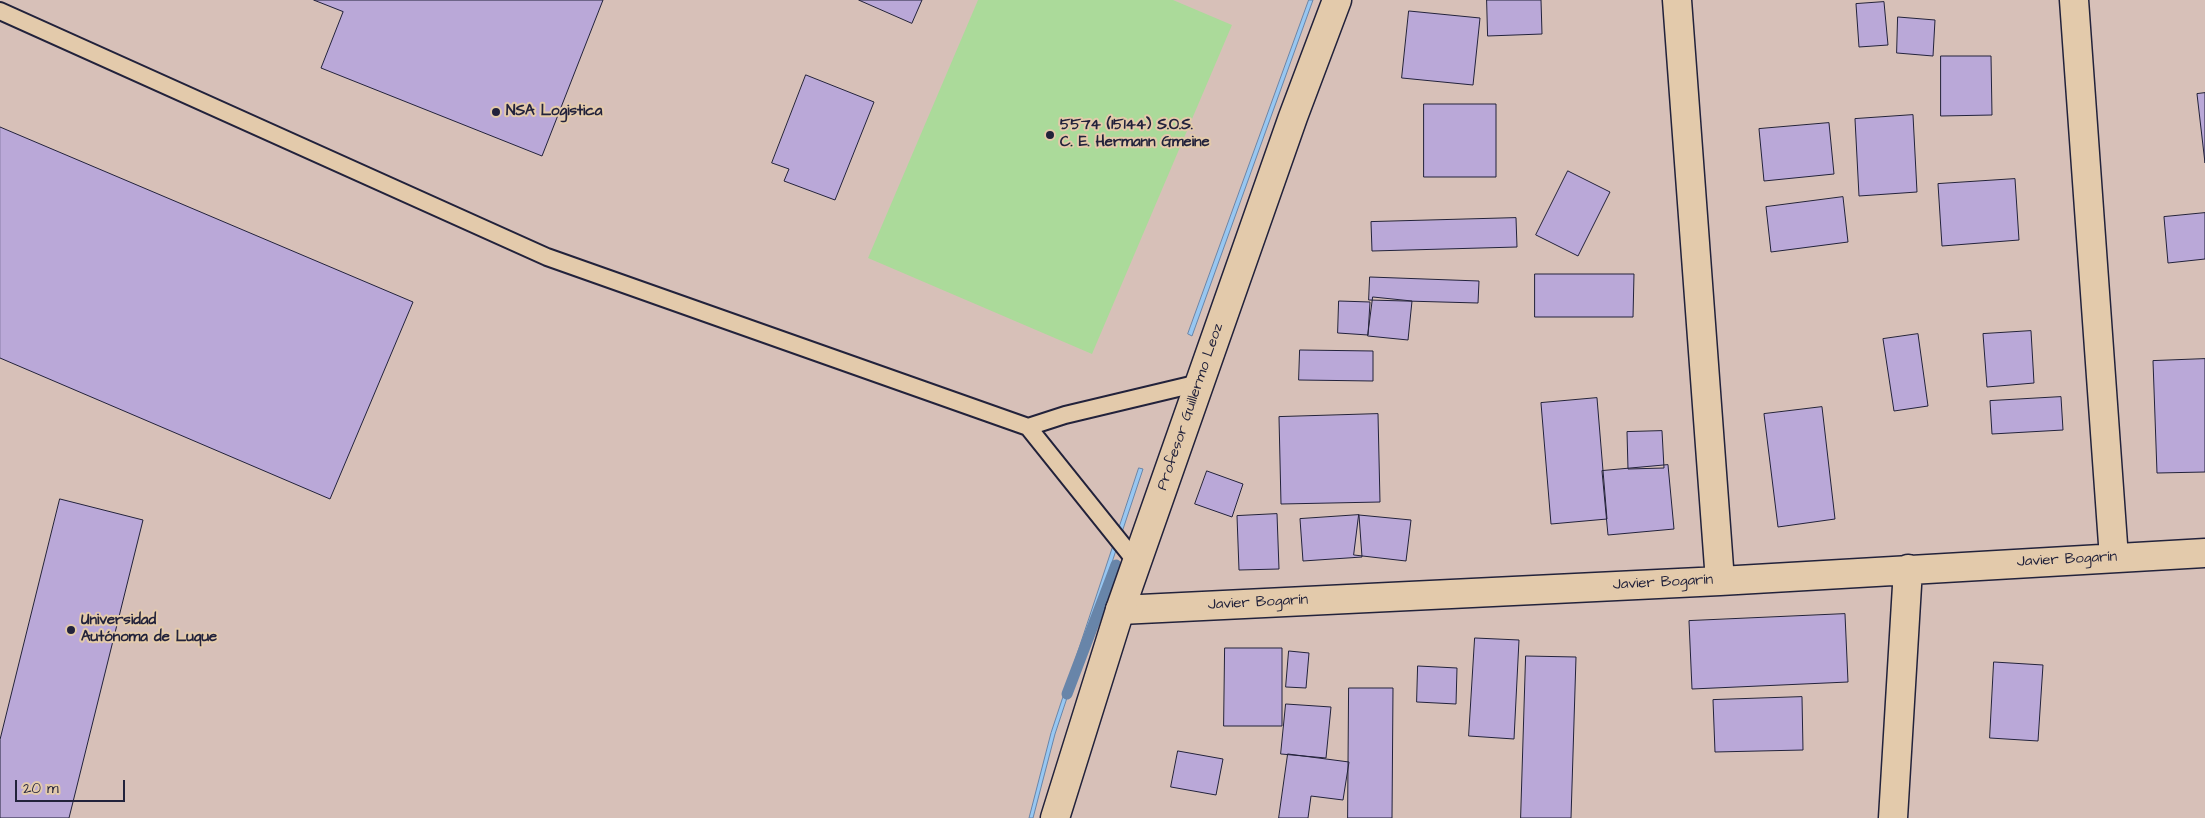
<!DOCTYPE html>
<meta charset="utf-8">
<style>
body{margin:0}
#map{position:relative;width:2205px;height:818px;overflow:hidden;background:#d7c0b8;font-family:"Architects Daughter",sans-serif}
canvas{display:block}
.scale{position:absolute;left:15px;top:780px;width:110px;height:22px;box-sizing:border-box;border:2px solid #22223b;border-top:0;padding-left:6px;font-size:15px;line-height:18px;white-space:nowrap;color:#22223b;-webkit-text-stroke:4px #e3caab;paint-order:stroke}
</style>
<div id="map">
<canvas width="2205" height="818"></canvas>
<div class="scale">20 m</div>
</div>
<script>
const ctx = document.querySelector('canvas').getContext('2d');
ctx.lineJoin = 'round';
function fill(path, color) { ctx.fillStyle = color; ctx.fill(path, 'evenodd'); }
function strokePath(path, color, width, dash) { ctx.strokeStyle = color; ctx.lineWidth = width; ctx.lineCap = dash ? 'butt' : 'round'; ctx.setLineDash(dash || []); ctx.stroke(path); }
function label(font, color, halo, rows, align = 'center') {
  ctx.font = font + ' "Architects Daughter",sans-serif'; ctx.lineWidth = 4; ctx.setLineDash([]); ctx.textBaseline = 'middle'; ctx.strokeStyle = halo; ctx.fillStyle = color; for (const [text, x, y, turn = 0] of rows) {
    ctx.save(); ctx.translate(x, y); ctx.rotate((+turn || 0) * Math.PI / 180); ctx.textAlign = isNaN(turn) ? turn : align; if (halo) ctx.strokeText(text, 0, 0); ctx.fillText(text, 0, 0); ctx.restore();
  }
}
const green = new Path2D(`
 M978,0h195l59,25 -140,329 -224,-96z`);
const water = new Path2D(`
 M1309,0h4l-121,336 -4,-2z
 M1139,468l4,1 -88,265 -22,84h-4l22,-85z`);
const stream = new Path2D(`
 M1067,694l49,-129`);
const building = new Path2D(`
 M314,0h289l-61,156 -221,-88 22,-56z
 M859,0h63l-10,23z
 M1487,0h54l1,34 -54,2z
 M1884,2l4,43 -29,2 -3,-43z
 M1409,11l71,7 -7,67 -71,-7z
 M1898,17l37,3 -2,36 -36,-3z
 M1941,56h50l1,59 -51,1z
 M806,75l68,27 -39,98 -51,-19 5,-12 -17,-6z
 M2205,93v70l-8,-69z
 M1424,104h72v73h-72z
 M1913,115l4,77 -58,4 -4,-77z
 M1829,123l5,51 -70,7 -5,-52z
 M0,127l413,175 -83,197 -330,-141z
 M1568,171l42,21 -32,64 -42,-21z
 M2015,179l4,61 -77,6 -4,-62z
 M1843,197l5,45 -77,10 -5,-45z
 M2205,213v46l-37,4 -4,-46z
 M1516,218l1,29 -145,4 -1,-29z
 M1535,274h99l-1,43h-98z
 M1370,277l109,4 -1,22 -109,-3z
 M1373,297l39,4 -4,39 -40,-4z
 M1339,301l31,1 -2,33 -30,-2z
 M2031,331l3,52 -47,4 -4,-53z
 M1918,334l10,72 -34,5 -11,-72z
 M1300,350l73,1v30l-74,-1z
 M2205,359v113l-48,1 -4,-112z
 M2061,397l2,33 -71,4 -2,-33z
 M1597,398l10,121 -56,5 -10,-121z
 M1822,407l13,112 -57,8 -14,-113z
 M1378,414l2,88 -99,2 -2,-87z
 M1662,431l2,37 -36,1 -1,-37z
 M1668,465l6,64 -66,6 -6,-64z
 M1207,471l36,13 -11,33 -37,-13z
 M60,499l83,21 -74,298h-69v-78z
 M1277,514l2,55 -40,1 -2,-54z
 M1359,515l52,5 -5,41 -52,-6z
 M1359,515l3,42 -59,4 -3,-42z
 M1845,614l3,68 -156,7 -3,-68z
 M1475,638l44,2 -5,99 -45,-3z
 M1225,648h57v78h-58z
 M1289,651l20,2 -3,35 -20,-1z
 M1526,656l50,1 -5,161h-50z
 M1994,662l49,3 -5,76 -48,-3z
 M1418,666l39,2 -1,36 -39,-2z
 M1349,688h44l-1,130h-44z
 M1802,697l1,53 -88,2 -2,-52z
 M1286,704l45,3 -5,51 -45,-4z
 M1178,751l45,8 -7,36 -45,-8z
 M1288,754l61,8 -6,38 -32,-4 -3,22h-29z`);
const service = new Path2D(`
 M0,11l547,246 481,170
 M1137,563l-109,-136 37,-12 134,-32`);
const minor = new Path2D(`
 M1677,0l43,581
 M2074,0l40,558
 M1120,610l600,-29 485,-28
 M1893,818l15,-249`);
const tertiary = new Path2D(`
 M1055,818l65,-208 173,-493 44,-117`);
const markers = [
 [496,112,5,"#22223b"],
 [1050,135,5,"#22223b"],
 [71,630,5,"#22223b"]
];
const poiNames = [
 ["NSA Logistica",506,112],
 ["5574 (15144) S.O.S.",1060,126],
 ["C. E. Hermann Gmeine",1060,143],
 ["Universidad",81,621],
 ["Autónoma de Luque",81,638]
];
const streetNames = [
 ["Profesor Guillermo Leoz",1191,407,-71],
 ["Javier Bogarín",2067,560,-3],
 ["Javier Bogarín",1663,583,-3],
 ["Javier Bogarín",1258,603,-3]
];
fill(green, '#abda9a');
fill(water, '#97c7f2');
strokePath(water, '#6885a9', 1);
strokePath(stream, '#6885a9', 11);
fill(building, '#baa8d8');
strokePath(building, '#22223b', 1);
strokePath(service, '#22223b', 20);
strokePath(minor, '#22223b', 31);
strokePath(tertiary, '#22223b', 31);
strokePath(service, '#e3caab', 16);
strokePath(minor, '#e3caab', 28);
strokePath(tertiary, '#e3caab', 28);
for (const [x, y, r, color] of markers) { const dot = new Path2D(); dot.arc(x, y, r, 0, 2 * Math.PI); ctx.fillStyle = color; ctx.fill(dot); strokePath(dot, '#e3caab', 2); }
label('bold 15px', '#22223b', '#e3caab', poiNames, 'left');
label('15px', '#22223b', '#e3caab', streetNames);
</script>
